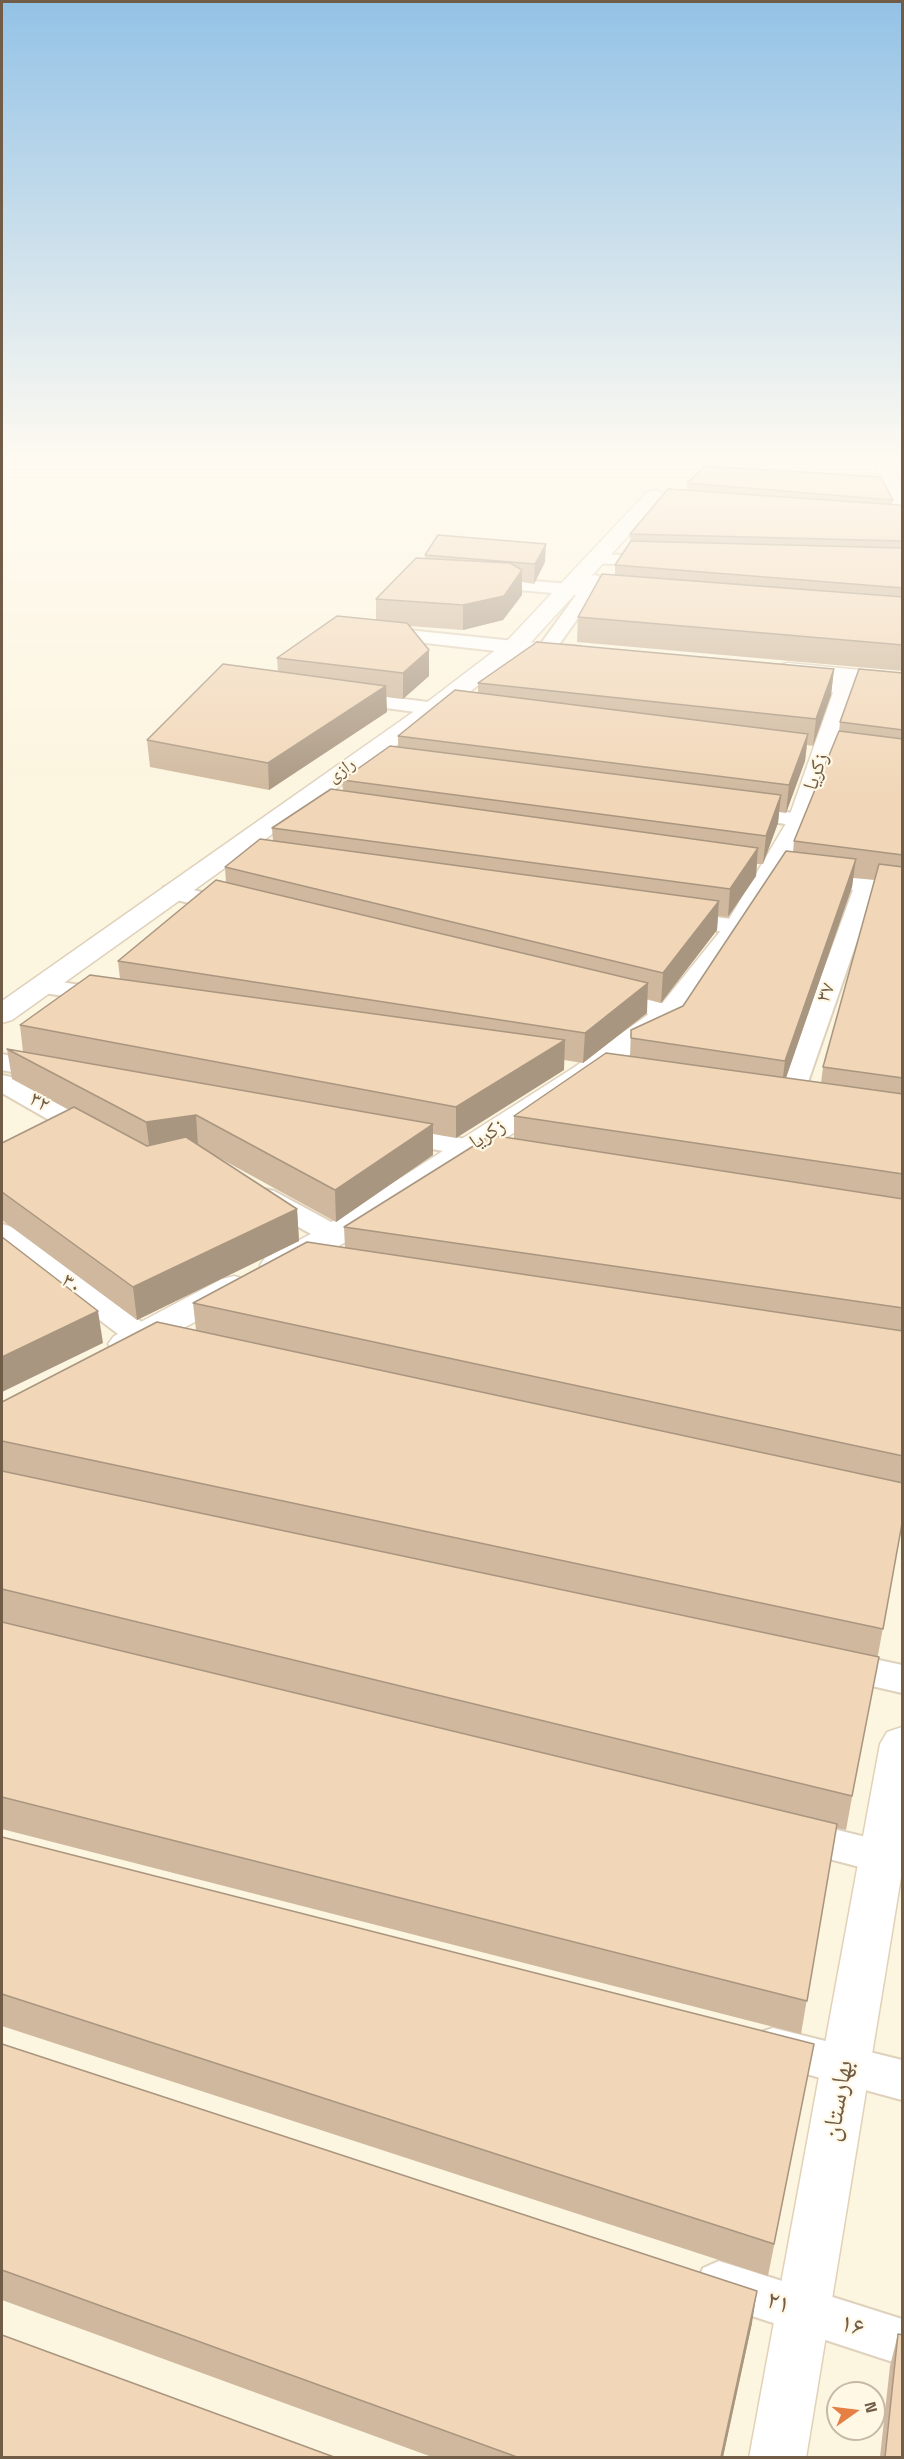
<!DOCTYPE html>
<meta charset="utf-8">
<style>
body{margin:0}
#map{position:relative;width:904px;height:2459px;overflow:hidden;background:#fcf5df;font-family:"Titillium Web",sans-serif}
canvas{display:block}
.frame{position:absolute;inset:0;border:3px solid #715c47;pointer-events:none}
.north{position:absolute;left:826px;top:2381px;width:60px;height:60px;box-sizing:border-box;background:#fff8e5;border:2px solid #c6baa6;border-radius:50%;rotate:76deg;font-size:16px;font-weight:700;line-height:24px;text-align:center;color:#715c47}
.north::after{content:'';display:block;margin:auto;width:21px;height:27px;background:#e67f44;clip-path:polygon(50% 0,100% 100%,50% 72%,0 100%)}
</style>
<div id="map">
<canvas width="904" height="2459"></canvas>
<div class="frame"></div>
<div class="north">N</div>
</div>
<script>
const ctx = document.querySelector('canvas').getContext('2d');
ctx.lineJoin = 'round';
function strokePath(path, color, width, dash) { ctx.strokeStyle = color; ctx.lineWidth = width; ctx.lineCap = dash ? 'butt' : 'round'; ctx.setLineDash(dash || []); ctx.stroke(path); }
function fill(path, color) { ctx.fillStyle = color; ctx.fill(path, 'evenodd'); }
function label(font, color, halo, rows, align = 'center') {
  ctx.font = font + ' "Titillium Web","Noto Naskh Arabic",sans-serif'; ctx.lineWidth = 4.5; ctx.setLineDash([]); ctx.textBaseline = 'middle'; ctx.strokeStyle = halo; ctx.fillStyle = color; for (const [text, x, y, turn = 0] of rows) {
    ctx.save(); ctx.translate(x, y); ctx.rotate((+turn || 0) * Math.PI / 180); ctx.textAlign = isNaN(turn) ? turn : align; if (halo) ctx.strokeText(text, 0, 0); ctx.fillText(text, 0, 0); ctx.restore();
  }
}
const minor = new Path2D(`
 M596,554l62,2 9,5 -9,5 -68,-3 -3,-4 3,-4z
 M596,575l9,5 -5,7 31,3 9,5 -9,5 -38,-3 -40,56 -7,2 -9,-6 39,-54 -93,-8 -9,-5 9,-5 100,8 7,-9z
 M379,627l135,14 9,6 -9,6 -142,-16 -2,-4z
 M348,692l112,14 7,2 3,4 -3,4 -7,2 -119,-16 -3,-4 3,-4z
 M741,806l60,8 8,1 3,5 -3,5 -8,1 -68,-9 -3,-5 3,-5z
 M815,871l87,11v14l-28,-4 -73,210 -4,6 -9,2 -9,-2 -4,-6 78,-212 -46,-7 -3,-5 3,-5z
 M172,885l67,16 4,5 -4,5 -8,2 -67,-16 -3,-5 3,-5z
 M679,912l59,8 8,2 4,5 -4,5 -8,2 -67,-10 -4,-5 4,-5z
 M41,979l66,10 9,2 3,5 -3,5 -9,2 -75,-12 -3,-5 3,-5z
 M609,991l70,16 3,5 -3,5 -9,2 -70,-16 -3,-5 3,-5z
 M2,1054l53,12 4,5 -4,5 -9,3 -44,-9z
 M2,1075l9,2 93,51 3,6 -3,6 -10,2 -10,-2 -82,-47z
 M396,1127l93,16 10,2 4,6 -4,6 -10,2 -103,-18 -3,-6 3,-6z
 M264,1189l10,2 70,38 4,6 -4,6 -10,3 -10,-3 -70,-38 -4,-6 4,-6z
 M2,1224l10,3 138,101 27,6 4,7 -4,7 -11,3 -36,-8 -128,-97z
 M837,1651l65,14v28l-78,-18 -5,-10 5,-10z
 M797,1820l105,26v32l-119,-31 -5,-11 5,-11z
 M773,2028l129,32v40l-144,-39 -6,-14 6,-14z
 M719,2261l183,58v46l-199,-65 -7,-16 7,-16z`);
const tertiary = new Path2D(`
 M654,490l7,2 2,4 -2,4 -139,152 -80,61 -430,307 -10,3v-22l424,-298 80,-61 141,-150z
 M846,680l8,2 3,5 -43,133 -62,107 -72,91 -85,62 -249,162 -57,30 -12,4 -12,-4 -5,-7 5,-7 57,-30 251,-160 87,-62 66,-82 62,-104 47,-133 3,-5z
 M234,1276l12,3 5,8 -5,8 -108,57 -12,4 -12,-4 -6,-8 6,-8 108,-57z`);
const secondary = new Path2D(`
 M873,457h18l11,31v31l-7,-2 -3,-4z
 M514,641l66,5 3,5 -6,5 4,5 -3,5 -8,2 -64,-16 -3,-5 3,-5z
 M788,663l114,11v26l-122,-13 -3,-5 8,-6 -8,-6 3,-5z
 M902,1727v144l-96,587h-57l131,-714 7,-12z`);
const wall = new Path2D(`
 M687,483l206,17 -1,5 11,3v163l-326,-29 1,-25 37,-42v-10l15,-22v-9l56,-43z
 M425,555l120,7 -11,22 -12,-2v13l-19,25 -40,10 -54,-4 20,24v26l-26,23 -17,-2 1,15 -118,78 -119,-23 -3,-27 131,-68 -1,-14 99,-38v-21l49,-41z
 M834,669l-3,26 -18,51 -6,-1 -2,16 -19,52 -7,-1 -1,11 -15,41h-6l-1,12 -28,41 -10,-1 -1,14 -56,73 -14,-4v14l-64,50 -19,-3v10l-108,68 -23,-4v21l-97,67 -122,-67 83,54 2,32 -162,79 -135,-100v-77l67,-33 -57,-31 -5,-30 16,3 -3,-27 100,-46 -2,-18 108,-78 -1,-16 48,-26 -1,-13 71,-38 -1,-10 56,-33v-11l80,-43v-10z
 M903,673v845l-57,312 -10,-2 -35,206 -799,-205v-427l194,-72 -3,-27 152,-55 -1,-21 170,-88v-23l116,-59 1,-27 52,-24 110,-154 1,-11 45,-110 1,-9zM853,878l22,2 -52,187 -2,16 -35,-5 66,-191z
 M2,1837l812,207 -46,232 -766,-250z
 M2,2044l750,279 -29,134h-291l-430,-157z
 M898,2334l5,123h-23l10,-91z`);
const shadedWall = new Path2D(`
 M546,544l-1,18 -11,22 1,-20z
 M522,570v25l-19,25 -40,10v-25z
 M429,650v26l-26,23v-26z
 M834,669l-3,26 -18,51 3,-27z
 M386,686l1,26 -118,78 -1,-27z
 M808,734l-3,27 -19,52 3,-28z
 M781,795l-3,28 -15,41 3,-28z
 M758,848l-2,28 -28,41 2,-28z
 M856,859l-4,28 -71,205 4,-31z
 M719,901l-2,29 -56,73 2,-30z
 M648,983l-1,30 -64,50 2,-30z
 M565,1040l-1,30 -108,68v-31z
 M196,1115l2,31 -48,7 -4,-31z
 M433,1124v31l-97,67 -1,-32z
 M297,1209l2,32 -162,79 -4,-33z
 M98,1311l5,32 -101,49v-35z
 M757,2291l-5,32 -29,134h-2z`);
const building = new Path2D(`
 M705,466l176,11 12,23 -206,-17z
 M668,489l232,16 3,3v33l-273,-7z
 M438,535l108,9 -11,20 -110,-9z
 M631,541l272,7v40l-288,-23z
 M416,558l94,5 12,7 -18,26 -41,9 -87,-6z
 M602,574l301,23v48l-325,-28z
 M337,616l70,7 22,27 -26,23 -126,-15z
 M537,642l297,27 -18,50 -338,-36z
 M223,664l163,22 -118,77 -121,-23z
 M859,669l44,4v57l-63,-8z
 M455,690l353,44 -19,51 -391,-49z
 M839,731l64,8v116l-109,-14z
 M390,746l391,49 -15,41 -424,-56z
 M331,789l427,59 -28,41 -458,-61z
 M260,839l459,62 -56,72 -438,-106z
 M786,851l70,8 -71,202 -154,-23v-8l52,-24z
 M879,864l24,3v211l-80,-11z
 M216,880l432,103 -63,50 -467,-72z
 M90,975l475,65 -109,67 -436,-82z
 M7,1049l426,75 -98,66 -139,-75 -50,7z
 M606,1053l297,41v80l-389,-58z
 M74,1107l73,39 39,-9 111,72 -164,78 -131,-95v-49z
 M491,1135l412,64v109l-559,-81z
 M2,1237l96,74 -96,46z
 M307,1242l596,89v125l-710,-153z
 M157,1322l746,161v35l-20,111 -881,-188v-39z
 M2,1471l877,186 -27,139 -850,-207z
 M2,1622l835,202 -30,177 -805,-204z
 M2,1837l812,207 -40,200 -772,-250z
 M2,2044l755,247 -36,166h-204l-515,-187z
 M898,2334l5,1v122h-18z
 M2,2335l332,122h-332z`);
const farStreetnames = [
 ["رازی",342,771,-35]
];
const streetNames = [
 ["زکریا",817,772,-71],
 ["۳۷",827,993,-70],
 ["۳۲",39,1103,29],
 ["زکریا",488,1135,-33],
 ["۳۰",71,1285,36]
];
const nearStreetnames = [
 ["بهارستان",839,2101,-80],
 ["۲۱",778,2304,18],
 ["۱۶",852,2327,17]
];
strokePath(minor, '#dfd1bc', 4);
strokePath(tertiary, '#dfd1bc', 3);
strokePath(secondary, '#e1d1b7', 3);
fill(minor, '#fff');
fill(tertiary, '#fff');
fill(secondary, '#fff');
fill(wall, '#cfb89d');
fill(shadedWall, '#a99680');
fill(building, '#f1d6b7');
strokePath(building, '#a99680', 1.5);
const sky = ctx.createLinearGradient(0, 0, 0, 802);
sky.addColorStop(0, '#93c2e6');
sky.addColorStop(0.57, '#fefaf1');
sky.addColorStop(1, '#fefaf100');
ctx.fillStyle = sky;
ctx.fillRect(0, 0, 904, 802);
label('18px', '#715c47', '#fff8e5', farStreetnames);
label('21px', '#715c47', '#fff8e5', streetNames);
label('26px', '#715c47', '#fff8e5', nearStreetnames);
</script>
